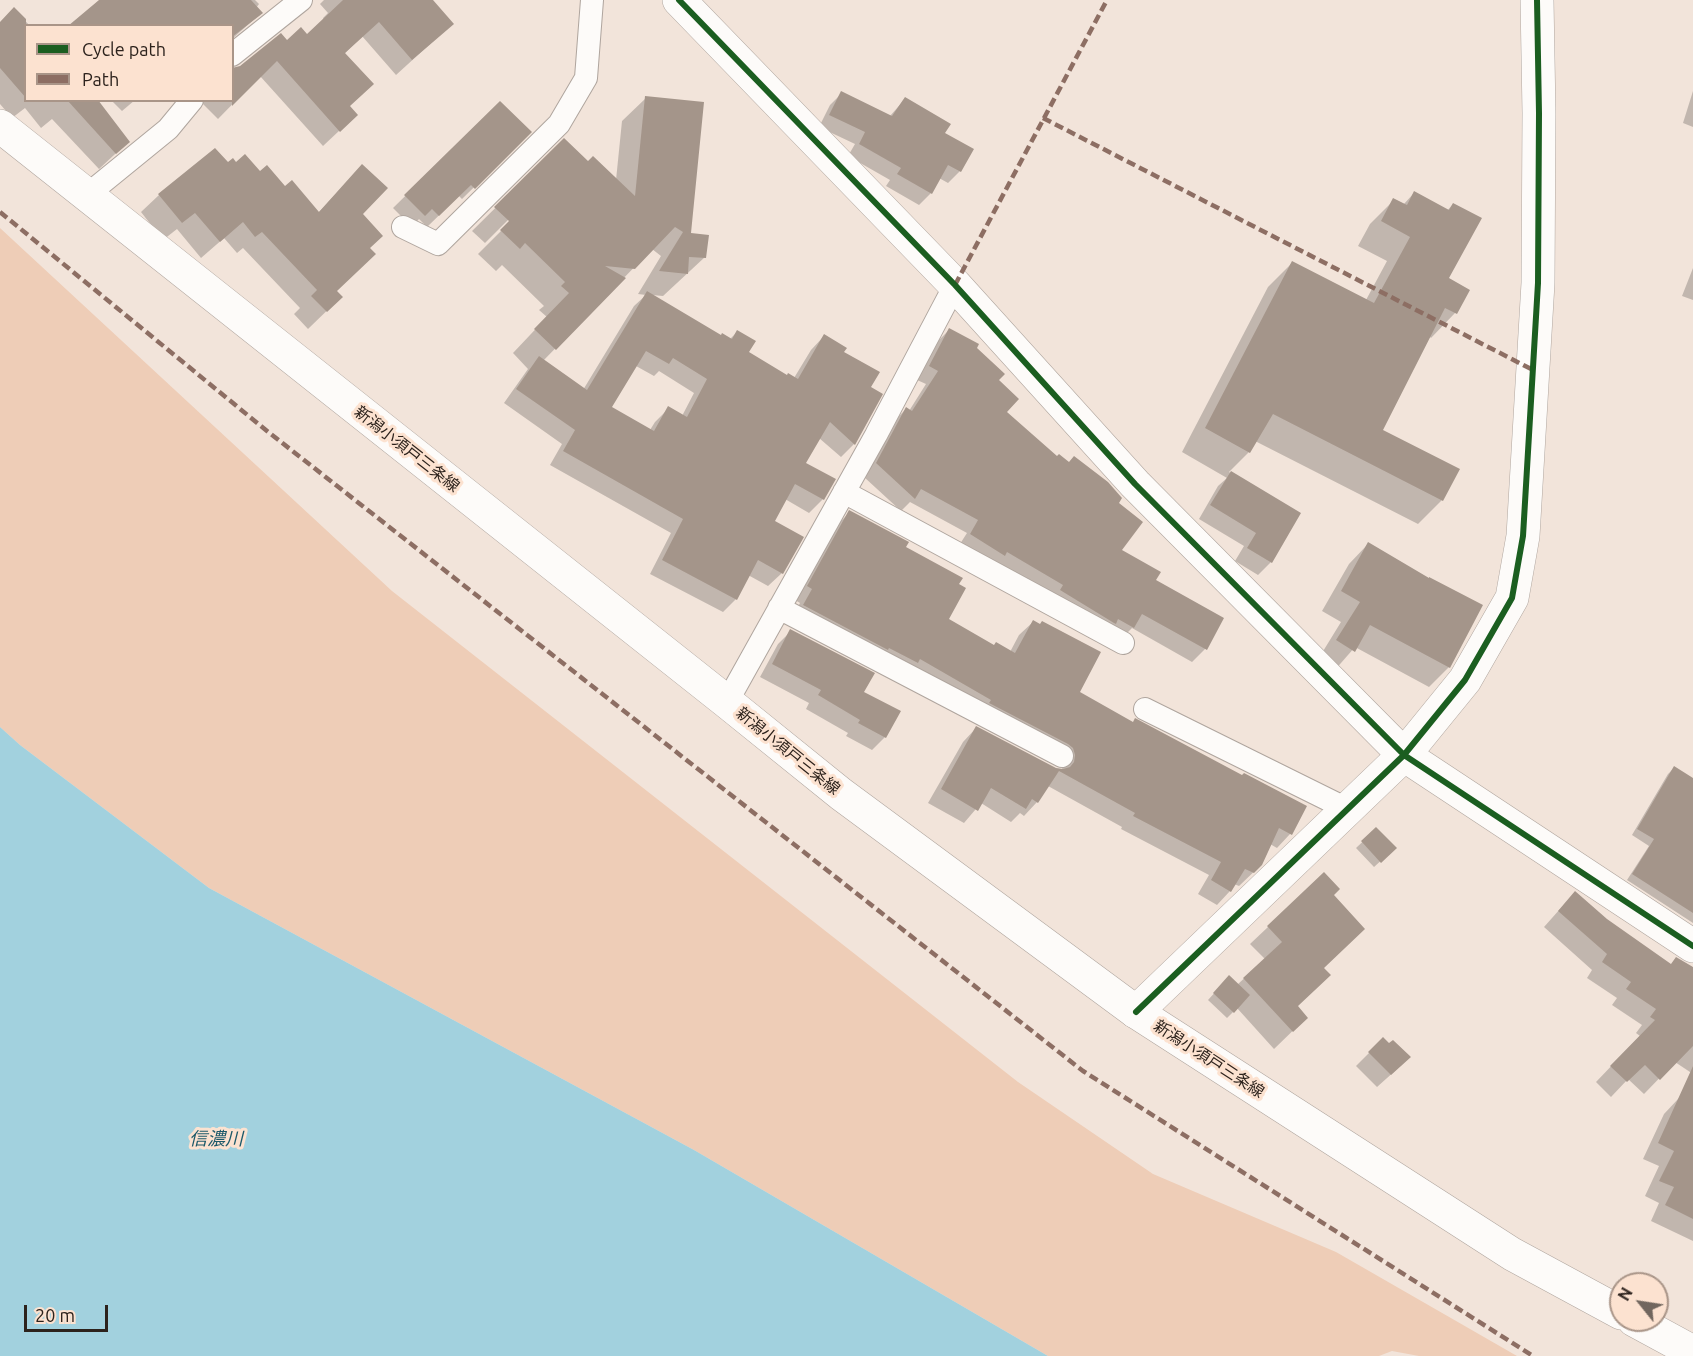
<!DOCTYPE html>
<meta charset="utf-8">
<style>
body{margin:0}
#map{position:relative;width:1693px;height:1356px;overflow:hidden;background:#f2e4da;font-family:Ubuntu,sans-serif}
canvas{display:block}
.legend{position:absolute;left:24px;top:24px;width:210px;height:78px;box-sizing:border-box;background:#fce2d0;border:2px solid #a99588;margin:0;padding:8px 10px;list-style:none;font-size:18px;color:#2c221c}
.legend li{display:flex;align-items:center;gap:12px;height:30px}
.legend b{width:30px;border:2px solid #a99588}
.north{position:absolute;left:1609px;top:1272px;width:60px;height:60px;box-sizing:border-box;background:#fce2d0;border:2px solid #a99588;border-radius:50%;rotate:300deg;font-size:16px;font-weight:700;line-height:24px;text-align:center;color:#2c221c}
.north::after{content:'';display:block;margin:auto;width:21px;height:27px;background:#71665e;clip-path:polygon(50% 0,100% 100%,50% 72%,0 100%)}
.scale{position:absolute;left:24px;top:1305px;width:84px;height:27px;box-sizing:border-box;border:3px solid #2c221c;border-top:0;padding-left:8px;font-size:18px;line-height:21px;white-space:nowrap;color:#2c221c;-webkit-text-stroke:4px #fce2d0;paint-order:stroke}
</style>
<div id="map">
<canvas width="1693" height="1356"></canvas>
<ul class="legend">
<li><b style="height:8px;background:#1b5e20"></b>Cycle path</li>
<li><b style="height:8px;background:#8d6e63"></b>Path</li>
</ul>
<div class="north">N</div>
<div class="scale">20 m</div>
</div>
<script>
const ctx = document.querySelector('canvas').getContext('2d');
ctx.lineJoin = 'round';
function fill(path, color) { ctx.fillStyle = color; ctx.fill(path, 'evenodd'); }
function strokePath(path, color, width, dash) { ctx.strokeStyle = color; ctx.lineWidth = width; ctx.lineCap = dash ? 'butt' : 'round'; ctx.setLineDash(dash || []); ctx.stroke(path); }
function label(font, color, halo, rows, align = 'center') {
  ctx.font = font + ' Ubuntu,"Noto Sans JP",sans-serif'; ctx.lineWidth = 6; ctx.setLineDash([]); ctx.textBaseline = 'middle'; ctx.strokeStyle = halo; ctx.fillStyle = color; for (const [text, x, y, turn = 0] of rows) {
    ctx.save(); ctx.translate(x, y); ctx.rotate((+turn || 0) * Math.PI / 180); ctx.textAlign = isNaN(turn) ? turn : align; if (halo) ctx.strokeText(text, 0, 0); ctx.fillText(text, 0, 0); ctx.restore();
  }
}
const green = new Path2D(`
 M0,228l392,363 626,491 135,92 183,78 181,104h-98l-27,-5 -13,5h-331l-354,-206 -485,-262 -189,-143 -20,-18z`);
const water = new Path2D(`
 M0,727l20,18 189,143 485,262 354,206h-1048z`);
const shadow = new Path2D(`
 M106,0h149l4,4 -3,4 5,5 -29,26v-13z
 M324,0h107l21,24 -56,51 -34,-39 -18,18 5,53 -9,23 -17,16 -63,-70 -42,43 -19,-19h33l2,-30 53,-28 20,-6 17,-16 -1,-2 5,-5 -8,-9z
 M14,9l16,17h-4v74h70l32,42 -29,27 -47,-50 -11,9 -16,-20 -13,10 -12,-14v-80z
 M1693,91v36l-10,-4z
 M842,93l48,23 15,-17 38,35 17,37 -12,12 -9,-5 -8,15 -12,12 -33,-19 4,-6 -42,-24 7,-12 -36,-17 11,-22z
 M646,98l43,137 16,22 -42,39 -11,-1 69,41 9,3 7,-7 10,20 40,25 7,1 17,-28 13,-14 18,16 27,36 -15,56 -13,13 -22,-19 -15,25 19,36 -14,14 -24,-14 -12,23 9,51 -14,13 -20,-11 -12,24 -13,13 -73,-38 21,-41 -121,-68 12,-21 -58,-41 24,-34 -15,-16 34,-36 -8,-7 5,-4 -42,-41 -6,6 -18,-17 37,-37 -2,-2 -28,28 -13,-12 92,-91 24,23 28,17 6,-59zM652,249l9,7 -23,38 8,1 -12,11 -51,84 -40,-29zM636,366l18,10 5,-5 35,22 -12,23 -13,-8 -14,14 -5,8 -40,-23z
 M111,100h24l-13,11z
 M500,103l30,29 -68,67 -3,-3 -32,31 -8,-8 -7,8 -19,-19z
 M228,164l32,10 25,14 33,25 44,-47 -1,48 7,34 -32,43 5,6 -33,32 -14,-15 6,-6 -57,-60 -6,5 -13,-15 -23,20 -24,-29 -14,11 -22,-28 18,-17z
 M1414,193l33,18 6,-7 -6,75 21,11 -13,23 -24,25 -2,-2 -48,95 61,69 -24,24 -163,-83 -6,11 -20,20 70,42 -28,48 -13,13 -23,-14 9,-15 -45,-27 19,-33 9,-8 -45,-26 86,-165 24,-24 74,37 21,-39 -29,-15 12,-22 24,-24 9,5z
 M1693,268v32l-11,-4z
 M950,329l25,19 22,32 8,32 52,46 59,45 3,47 35,31 68,38 -17,30 -13,13 -60,-34 -12,12 -162,-93 9,-14 -57,-31 -9,9 -37,-34 29,-55 13,-13 3,2 17,-27 -9,-4 20,-38z
 M850,512l107,73 -10,35 46,26 17,6 9,-17 14,-13 45,70 54,31 173,84 -15,27 -13,14 -7,-4 -9,21 -22,21 -5,-2 -4,7 -13,14 -19,-11 11,-19 -88,-46 1,-2 -74,-41 -11,16 -13,14 -4,-3 -9,9 -30,-19 -17,20 -36,-20 35,-61 13,-14 80,42 7,1 -3,-9 -269,-143 9,-16 -5,-3 41,-74z
 M1368,544l81,123 -20,20 -74,-40 -21,24 -17,-10 24,-39 -19,-11 27,-47z
 M791,631l71,62 23,44 -13,13 -26,-14 2,-3 -42,-24 3,-6 -49,-26 18,-33z
 M1674,768l19,12v143l-66,-43 22,-34 -17,-11 36,-61z
 M1376,829l19,19 -21,19 -18,-19z
 M1332,896l-9,73 -27,38 10,11 -32,31 -37,-41 -10,10 -19,-18 21,-23 8,8 28,-26 -15,-15 18,-17z
 M1560,909l46,11 64,45 23,4v105l-18,-12 -31,32 -16,-15 -17,18 -15,-15 44,-46 -4,-3 6,-8 -30,-20 5,-7 -30,-20 5,-8 -48,-43z
 M1383,1039l13,31 -19,17 -21,-21z
 M1679,1098l14,7v136l-42,-20 8,-18 -14,-7 14,-30 -16,-7 21,-45z`);
const building = new Path2D(`
 M99,0h152l12,13 -31,24v-11h-164z
 M343,0h90l21,24 -42,36 -33,-38 -34,31 29,31 -24,22 8,9 -18,17 -63,-71 -45,45v-38l8,-2 41,-33 6,7 14,-13 6,7z
 M14,7l12,12v79l-26,-30v-46z
 M841,91l51,25 13,-19 46,27 -6,9 29,16 -13,23 -13,-7 -16,29 -35,-20 4,-6 -42,-24 6,-12 -36,-17z
 M645,96l59,6 -13,131 18,2 -3,23 -17,-1 -1,17 -29,-3 24,-39 -8,-5 -40,42 -30,-3 21,12 -70,72 -22,-21 35,-36 -8,-7 4,-4 -40,-39 -5,6 -20,-19 9,-9 -15,-14 70,-69 24,23 5,-5 42,40z
 M67,100h31l32,42 -14,12z
 M500,101l32,31 -57,57 -4,-4 -32,31 -7,-7 -7,7 -21,-21z
 M215,148l13,14 5,-4 3,4 9,-8 15,17 7,-6 18,21 7,-6 27,32 43,-48 26,24 -25,26 20,22 -13,12 6,6 -39,37 6,6 -16,15 -16,-16 6,-6 -55,-58 -7,5 -12,-15 -23,20 -25,-29 -13,10 -24,-29z
 M1414,191l35,19 4,-7 29,15 -33,60 21,12 -13,24 -12,-6 -62,122 77,39 -17,32 -170,-87 -23,39 -45,-25 87,-167 82,42 36,-66 -29,-16 12,-23 14,7z
 M647,291l74,44 1,-2 10,6 5,-9 19,11 -7,11 38,23 1,-2 10,6 26,-45 23,14 -3,4 36,20 -9,15 12,7 -28,51 -25,-23 -24,41 30,16 -12,21 -29,-16 -20,37 29,16 -21,37 -25,-14 -21,40 -75,-40 21,-41 -120,-68 12,-21 -59,-41 23,-33 48,34zM646,351l23,13 4,-6 34,21 -20,38 -19,-11 -14,25 -42,-24z
 M949,328l30,16 -2,4 28,26 -6,6 20,19 -12,13 50,44 2,-2 10,8 5,-6 34,26 14,16 -3,5 24,19 -21,28 39,22 -5,8 68,38 -17,32 -65,-36 -8,14 -16,-9 -2,5 -2,-1 -54,-33 3,-5 -56,-33 -2,4 -35,-22 8,-14 -57,-31 -6,10 -39,-36 30,-56 6,4 26,-40 -9,-5z
 M1231,471l70,42 -29,50 -25,-15 9,-15 -46,-28z
 M849,510l60,32 -3,5 57,31 -4,6 7,4 -17,31 45,26 2,-3 19,11 18,-33 7,4 2,-3 59,31 -21,40 53,30 2,-4 107,57 2,-2 63,33 -15,29 -13,-7 -17,37 -8,8 -9,-4 -14,23 -20,-12 10,-18 -88,-46 2,-3 -76,-42 -21,32 -6,-4 -6,10 -35,-21 -13,23 -37,-22 35,-63 80,42 7,1 7,-2 4,-5 1,-7 -2,-7 -5,-4 -79,-41 2,-3 -71,-41 -2,4 -29,-15 -1,2 -85,-45 9,-16 -5,-3z
 M1368,542l61,36v-1l54,28 -33,63 -80,-43 -15,27 -19,-12 24,-38 -19,-11z
 M790,629l85,44 -11,19 37,19 -15,27 -28,-15 2,-3 -42,-25 3,-5 -49,-26z
 M1674,766l19,12v135l-61,-39 22,-35 -17,-10z
 M1376,827l21,21 -16,15 -20,-22z
 M1324,872l16,17 -6,6 31,34 -41,39 7,7 -33,31 10,12 -15,14 -50,-54 39,-36 -15,-16z
 M1575,891l32,28 64,45 5,-7 17,10v79l-33,34 -15,-15 -18,17 -17,-16 45,-46 -5,-3 6,-8 -30,-20 5,-7 -29,-20 5,-8 -49,-43z
 M1229,975l21,20 -16,18 -21,-20z
 M1383,1037l6,6 4,-3 18,17 -20,18 -23,-23z
 M1693,1066v153l-28,-14 9,-18 -15,-6 15,-30 -16,-8z`);
const street = new Path2D(`
 M232,55l69,-55
 M87,195l81,-66 24,-29
 M403,227l35,17 121,-120 27,-46 6,-78
 M844,492l279,151
 M779,608l283,148
 M727,702l149,-267 79,-150
 M1145,709l204,101`);
const secondary = new Path2D(`
 M679,0l276,285 180,199 269,271 289,191
 M1136,1012l268,-257 61,-75 47,-82 11,-62 15,-253 1,-170 -2,-113`);
const primary = new Path2D(`
 M0,126l727,576 114,92 295,218 376,242 109,59
 M1634,1320l59,32`);
const quiet = new Path2D(`
 M1043,118l490,252
 M0,212l267,219 816,640 450,285
 M955,285l152,-285`);
const cycleway = new Path2D(`
 M679,0l276,285 180,199 269,271 289,191
 M1136,1012l268,-257 61,-75 47,-82 11,-62 15,-253 1,-170 -2,-113`);
const streetNames = [
 ["新潟小須戸三条線",407,449,38],
 ["新潟小須戸三条線",788,751,39],
 ["新潟小須戸三条線",1209,1059,33]
];
const waterNames = [
 ["信濃川",216,1139]
];
fill(green, '#eecdb7');
fill(water, '#a2d1de');
fill(shadow, '#0003');
fill(building, '#a4958a');
strokePath(street, '#afa59e', 24);
strokePath(secondary, '#afa59e', 34);
strokePath(primary, '#afa59e', 34);
strokePath(street, '#fdfbf9', 22);
strokePath(secondary, '#fdfbf9', 33);
strokePath(primary, '#fdfbf9', 33);
strokePath(quiet, '#8d6e63', 4.5, [9, 4.5]);
strokePath(cycleway, '#1b5e20', 6);
label('16px', '#2c221c', '#fce2d0', streetNames);
label('italic 18px', '#1c596a', '#fce2d0', waterNames);
</script>
